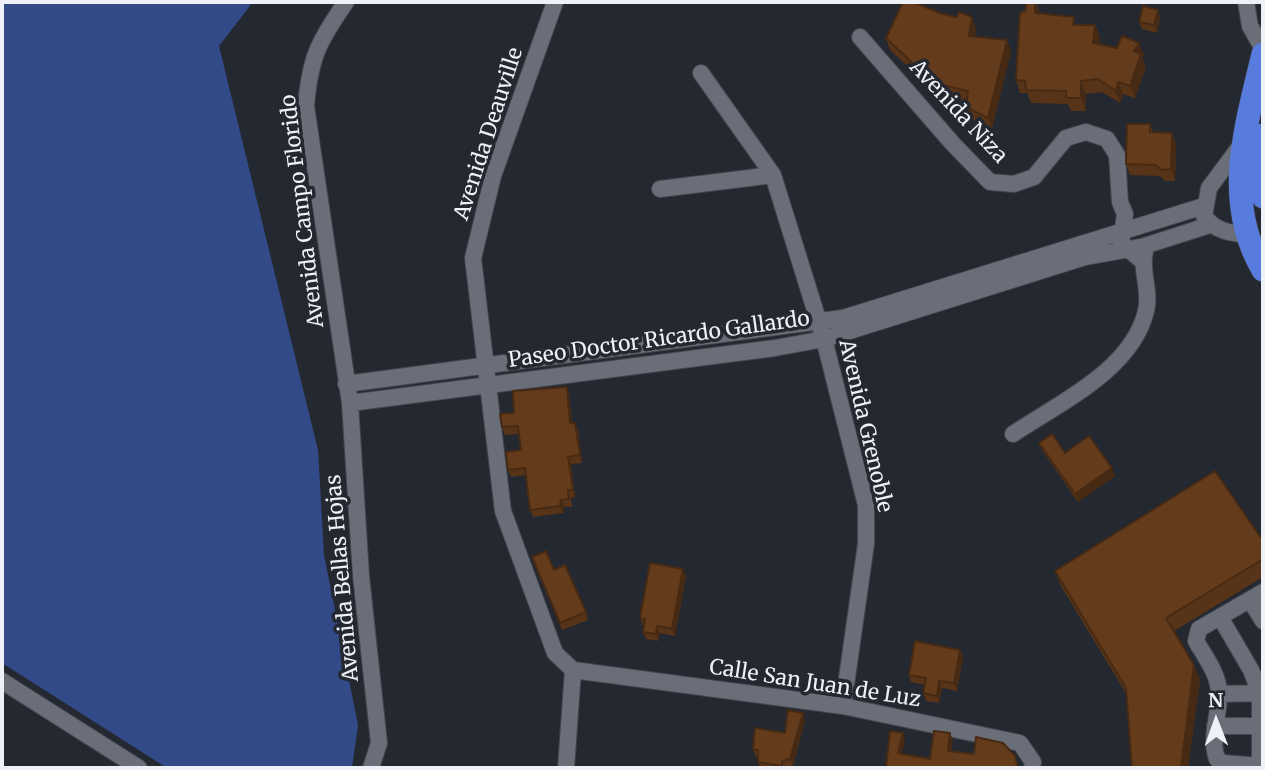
<!DOCTYPE html>
<style>
body{margin:0}
#map{position:relative;width:1265px;height:770px;overflow:hidden;background:#242831;font-family:Merriweather,serif}
canvas{display:block}
.frame{position:absolute;inset:0;border:4px solid #eef1f7;pointer-events:none}
.north{position:absolute;left:1181px;top:686px;width:70px;height:70px;-webkit-text-stroke:5px #242831;paint-order:stroke;rotate:359deg;font-size:19px;font-weight:700;line-height:28px;text-align:center;color:#eef1f7}
.north::after{content:'';display:block;margin:auto;width:24px;height:32px;background:#eef1f7;clip-path:polygon(50% 0,100% 100%,50% 72%,0 100%)}
</style>
<div id="map">
<canvas width="1265" height="770"></canvas>
<div class="frame"></div>
<div class="north">N</div>
</div>
<script>
const ctx = document.querySelector('canvas').getContext('2d');
ctx.lineJoin = 'round';
function fill(path, color) { ctx.fillStyle = color; ctx.fill(path, 'evenodd'); }
function strokePath(path, color, width, dash) { ctx.strokeStyle = color; ctx.lineWidth = width; ctx.lineCap = dash ? 'butt' : 'round'; ctx.setLineDash(dash || []); ctx.stroke(path); }
function label(font, color, halo, rows, align = 'center') {
  ctx.font = font + ' Merriweather,serif'; ctx.lineWidth = 7; ctx.setLineDash([]); ctx.textBaseline = 'middle'; ctx.strokeStyle = halo; ctx.fillStyle = color; for (const [text, x, y, turn = 0] of rows) {
    ctx.save(); ctx.translate(x, y); ctx.rotate((+turn || 0) * Math.PI / 180); ctx.textAlign = isNaN(turn) ? turn : align; if (halo) ctx.strokeText(text, 0, 0); ctx.fillText(text, 0, 0); ctx.restore();
  }
}
const green = new Path2D(`
 M2,2h251l-34,44 99,404 6,105 34,170 -6,43h-185l-165,-105z`);
const minor = new Path2D(`
 M346,2c-27,39 -36,55 -40,104l44,297 11,173 18,167 -8,25
 M555,2l-62,174 -20,82 30,253 52,142 18,17 -7,98
 M1246,2l4,24 13,23
 M860,37l93,107 37,38 24,2 20,-7 32,-39 20,-6 21,7 10,16 3,47 5,12 -4,29 21,18
 M701,73l72,102 51,164 42,166v39l-23,162
 M1241,145l-32,43 -5,28c11,15 26,17 43,19
 M660,189l113,-14
 M346,384l497,-66 361,-112
 M350,403l425,-55 49,-9 261,-82 56,-10 69,-22
 M1013,434c46,-31 119,-64 133,-123 5,-20 -6,-42 -1,-59
 M1250,600l13,21
 M1220,617l31,53 9,23v75
 M573,670l270,36 177,37 13,19 -1,6
 M2,681l137,87
 M1219,694l44,-1
 M1215,726h47
 M1260,766l-37,-3 -6,-4c-8,-22 3,-44 2,-67 -1,-19 -14,-35 -23,-51l3,-12 64,-37`);
const highway = new Path2D(`
 M1263,54c-17,73 -41,146 0,216
 M1263,135l-3,39 3,23`);
const wall = new Path2D(`
 M1027,2h9l3,12 38,11h18l5,12 -1,7 45,11 -2,3 4,9 -11,31 -12,-4 -3,9 -18,-11 -16,2v17h-15l-3,-7 -37,-1 -4,-10h-7l-4,-13z
 M1158,10l2,7 -3,16 -15,-4 -3,-7z
 M942,14l15,3 19,12 -1,7 36,15 -19,78 -22,-10 -4,-12v-6l-16,-3 -2,17 -19,-29 -39,-36 -4,-12z
 M1150,124l3,8 23,12 -1,37h-10l-5,-5 -30,-1 -4,-11z
 M567,387l2,7 3,29 6,7 4,33 -11,1 4,33 -4,1 1,9h-8l-1,6 -30,4 -3,-7 -4,-35 -15,2 -3,-7 13,-20 -2,-16 -14,1 -3,-8 12,-14z
 M1039,443l26,10 50,23 -37,26 -36,-52z
 M1263,541v36l-89,54 20,34 6,15 -12,88h-56l-5,-73 -66,-109 -6,-15z
 M535,565l19,5 32,42 2,8 -26,10z
 M686,576l-11,60 -15,-3 -2,8 -12,-2 -3,-7 1,-6h-1l-3,-8z
 M960,650l3,7 -6,34 -15,-3 -3,15 -13,-2 -3,-8 2,-8 -14,-3 -2,-7z
 M803,713l2,8 -12,45 -8,2h-25l-2,-6v-5h-2l-3,-8 32,-16z`);
const shadedWall = new Path2D(`
 M1035,2h1l3,7 1,17 -5,-13z
 M1158,10l2,7 -3,16 -3,-8z
 M972,17l4,12 -3,18 -4,-11z
 M1095,25l5,12 -2,19 -5,-13z
 M1007,40l4,11 -19,78 -4,-11z
 M1139,43l5,12 -2,3 4,9 -11,31 -5,-12 4,-35z
 M1081,81l5,13v17l-5,-13z
 M1118,82l5,12 -3,9 -4,-12z
 M946,86l4,12 -2,17 -4,-12z
 M1172,133l4,11 -1,37 -4,-12z
 M567,387l2,7 4,37 -3,-8z
 M575,423l3,7 4,33 -2,-8z
 M568,457l3,7 4,33 -2,-7z
 M1112,468l3,8 -37,26 -3,-8z
 M561,500l3,7 -1,6 -3,-7z
 M683,569l3,7 -11,60 -3,-7z
 M657,626l3,7 -2,8 -2,-7z
 M960,650l3,7 -6,34 -3,-8z
 M1194,665l6,15 -12,88h-7z
 M939,681l3,7 -3,15 -2,-7z
 M803,713l2,8 -12,45 -3,-7z
 M903,733l2,8 -5,19 -2,-7z
 M950,733l3,8 -3,18 -2,-8z`);
const building = new Path2D(`
 M903,2h10l29,12 15,3 2,-5 13,5 -3,19 38,4 -19,78 -22,-11 2,-16 -22,-5 -2,17 -19,-28 -39,-37z
 M1027,2h8v11l39,4 -1,8h22l-2,18 24,5 5,-12 17,7 -5,8 7,3 -11,32 -12,-4 -2,9 -18,-12 -17,2v17h-15v-7l-40,-1 -1,-9 -9,-1 4,-67 5,-2z
 M1143,6l15,4 -4,15 -15,-3z
 M1127,124h23v8l22,1 -1,36 -10,1 -5,-5 -30,-1z
 M567,387l3,36h5l5,32 -12,2 5,33h-5l1,9 -8,1 -1,6 -30,4 -5,-42 -17,2 -2,-18 15,-2 -3,-24 -16,1 -2,-13 14,-1 -1,-22z
 M1052,434l13,19 24,-17 23,32 -37,26 -36,-51z
 M1215,471l48,70v18l-97,59 28,47 -13,103h-49l-6,-80 -71,-117z
 M546,551l8,19 11,-5 21,47 -26,11 -28,-66z
 M650,563l33,6 -11,60 -15,-3 -1,8 -13,-2 2,-13 -5,-1z
 M915,641l45,9 -6,33 -15,-2 -2,15 -14,-3 3,-15 -17,-3z
 M788,710l15,3 -13,46 -8,2v5l-24,-4v-12l-5,-1 2,-21 30,5z
 M890,731l13,2 -5,20 32,6 4,-28 16,2 -2,18 26,3 2,-17 27,6 12,13 3,12h-132z`);
const streetNames = [
 ["Avenida Niza",958,112,47],
 ["Avenida Deauville",489,134,-72],
 ["Avenida Campo Florido",303,211,-97],
 ["Paseo Doctor Ricardo Gallardo",659,340,-8],
 ["Avenida Grenoble",865,426,77],
 ["Avenida Bellas Hojas",343,578,-95],
 ["Calle San Juan de Luz",815,684,9]
];
fill(green, '#334a88');
strokePath(minor, '#43474e', 18);
strokePath(highway, '#43474e', 24);
strokePath(minor, '#696e78', 16);
strokePath(highway, '#587cdd', 23);
fill(wall, '#573417');
fill(shadedWall, '#472a13');
fill(building, '#653c1b');
strokePath(building, '#472a13', 2);
label('21px', '#eef1f7', '#242831', streetNames);
</script>
